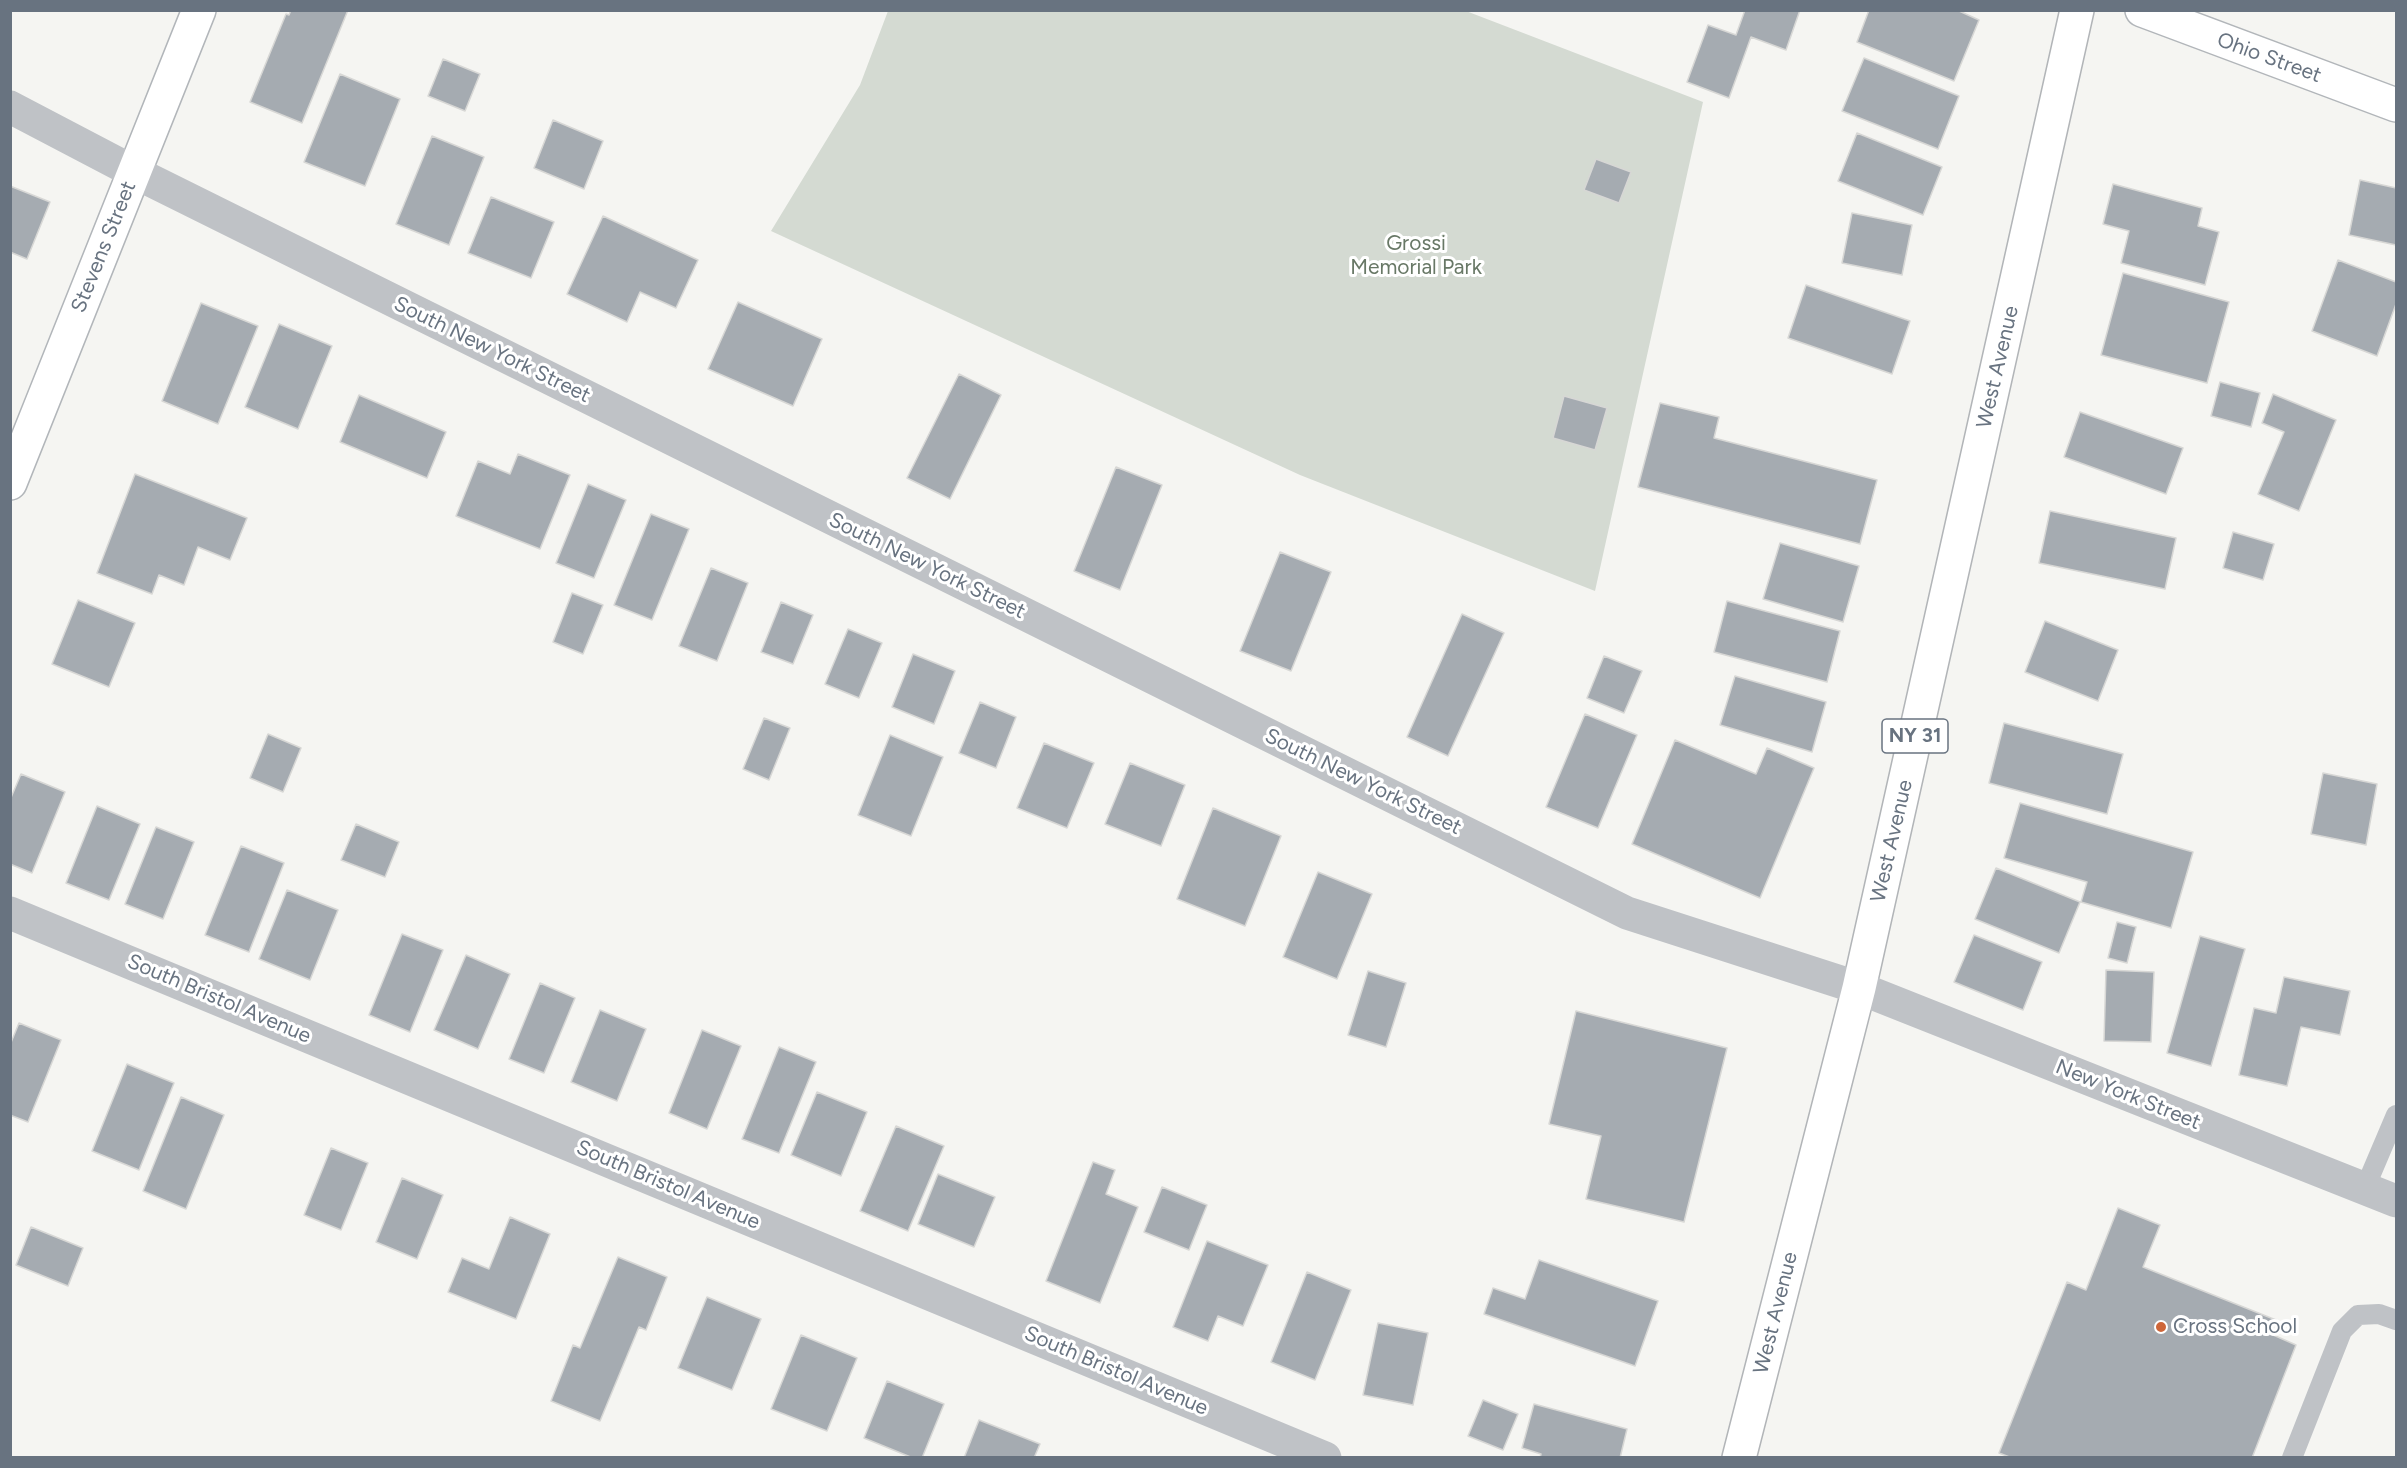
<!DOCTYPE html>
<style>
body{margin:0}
#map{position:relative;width:2407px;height:1468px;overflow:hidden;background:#f5f5f2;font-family:Figtree,sans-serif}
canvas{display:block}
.frame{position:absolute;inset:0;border:12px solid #687380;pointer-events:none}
</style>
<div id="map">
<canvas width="2407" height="1468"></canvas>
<div class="frame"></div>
</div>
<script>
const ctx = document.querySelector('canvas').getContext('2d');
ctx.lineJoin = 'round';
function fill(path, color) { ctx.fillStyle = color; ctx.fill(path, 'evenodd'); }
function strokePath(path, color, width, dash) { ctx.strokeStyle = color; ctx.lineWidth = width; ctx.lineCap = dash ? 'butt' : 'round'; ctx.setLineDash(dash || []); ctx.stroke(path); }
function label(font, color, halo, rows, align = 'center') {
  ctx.font = font + ' Figtree,sans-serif'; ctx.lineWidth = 6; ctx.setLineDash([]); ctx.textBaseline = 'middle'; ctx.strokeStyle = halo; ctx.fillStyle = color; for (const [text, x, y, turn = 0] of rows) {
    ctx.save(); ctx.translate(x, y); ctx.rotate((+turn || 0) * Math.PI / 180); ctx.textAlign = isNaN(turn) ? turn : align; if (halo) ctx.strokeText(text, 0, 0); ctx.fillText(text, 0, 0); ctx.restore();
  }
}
const green = new Path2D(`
 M888,11h578l237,91 -108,489 -295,-116 -529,-244 89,-146z`);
const building = new Path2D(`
 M291,10h57l-46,113 -52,-21 36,-88 3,1z
 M1745,10h55l-14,40 -35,-13 -22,61 -42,-16 21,-57 28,10z
 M1869,10h88l22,10 -25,61 -97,-39z
 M1864,58l95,38 -21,53 -96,-38z
 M443,59l37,15 -15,37 -37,-15z
 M340,74l60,25 -35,87 -61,-24z
 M553,120l50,21 -19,48 -50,-21z
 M1857,133l85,34 -19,48 -85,-34z
 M432,136l52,21 -35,88 -53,-21z
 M1596,159l35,13 -12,31 -35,-13z
 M2360,180l36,8v57l-47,-10z
 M2113,184l89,24 -4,18 21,6 -14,53 -84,-22 8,-32 -26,-7z
 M10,186l40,16 -23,57 -17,-7z
 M491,197l63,25 -23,56 -63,-25z
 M1852,213l60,12 -10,50 -60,-12z
 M603,216l95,44 -22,48 -36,-16 -13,30 -60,-28z
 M2338,260l58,22v22l-19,52 -65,-25z
 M2123,273l106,29 -22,81 -106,-28z
 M1806,285l104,36 -18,53 -104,-36z
 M738,302l84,37 -29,67 -85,-37z
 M201,303l57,23 -40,98 -56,-23z
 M279,324l53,22 -34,83 -53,-22z
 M959,374l42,21 -51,104 -43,-21z
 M2220,382l40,11 -9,34 -40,-11z
 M2273,394l63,26 -37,91 -41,-17 26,-62 -22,-9z
 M359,395l87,37 -19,46 -87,-36z
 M1564,396l43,12 -12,42 -42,-12z
 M1660,403l59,14 -5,21 163,42 -17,64 -222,-57z
 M2080,412l103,36 -17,46 -102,-37z
 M518,454l52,21 -30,74 -84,-33 22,-55 32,13z
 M1116,467l46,18 -42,105 -46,-19z
 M135,474l112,44 -17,42 -32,-13 -14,38 -25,-10 -7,19 -55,-21z
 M588,484l38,16 -32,78 -38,-15z
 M2050,511l126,27 -11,51 -126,-26z
 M651,514l38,15 -37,91 -38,-15z
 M2233,532l41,12 -11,36 -40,-12z
 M1780,543l79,23 -16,56 -80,-23z
 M1280,552l51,20 -40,99 -51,-20z
 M711,568l37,15 -31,78 -38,-15z
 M572,593l31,12 -20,49 -30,-12z
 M78,600l57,23 -26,64 -57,-23z
 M1727,601l113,30 -13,51 -113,-30z
 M781,602l32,13 -20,49 -32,-12z
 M1462,614l42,19 -56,123 -41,-19z
 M2045,621l73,29 -20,51 -73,-29z
 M848,629l34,14 -23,55 -34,-14z
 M913,654l42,17 -21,53 -42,-17z
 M1604,656l38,15 -18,42 -37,-15z
 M1735,676l91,26 -14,50 -92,-27z
 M980,702l36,15 -20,51 -37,-15z
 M1585,714l52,21 -39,93 -52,-21z
 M764,718l26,10 -21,52 -26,-11z
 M2004,723l119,31 -16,60 -118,-31z
 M268,734l33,14 -18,44 -33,-14z
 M890,735l53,22 -32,79 -53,-21z
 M1675,740l81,34 11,-26 47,20 -54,130 -128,-54z
 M1044,743l50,20 -27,65 -50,-20z
 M1130,763l55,22 -24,61 -56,-22z
 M2323,773l54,11 -11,61 -55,-11z
 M21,774l44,18 -33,81 -22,-9v-64z
 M2020,803l173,49 -22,76 -90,-26 6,-20 -83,-24z
 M97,806l43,18 -31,76 -43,-17z
 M1213,808l68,28 -36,90 -68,-27z
 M356,824l43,18 -14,35 -44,-17z
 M156,827l38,15 -31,77 -38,-15z
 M241,846l43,17 -35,89 -44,-17z
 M1996,868l84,34 -21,51 -84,-34z
 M1318,872l54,22 -35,85 -54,-22z
 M287,890l51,20 -28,70 -51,-21z
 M2117,922l19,5 -9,36 -19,-5z
 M402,934l41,16 -33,82 -41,-17z
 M1974,935l68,27 -19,48 -69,-28z
 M2200,936l45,13 -34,117 -44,-13z
 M466,955l44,19 -32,75 -44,-19z
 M2106,970l48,2 -3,70 -47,-1z
 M1368,971l38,12 -20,64 -38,-12z
 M2284,977l66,14 -10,44 -39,-8 -14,59 -48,-11 15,-67 22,5z
 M540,983l35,15 -31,75 -35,-14z
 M600,1010l46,19 -29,72 -46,-19z
 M1576,1011l151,37 -43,174 -98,-23 15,-63 -52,-12z
 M19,1023l42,17 -33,82 -18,-7v-70z
 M702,1030l39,16 -34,83 -38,-16z
 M779,1047l37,15 -37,91 -37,-14z
 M127,1064l47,19 -35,87 -47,-19z
 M817,1092l50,20 -26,64 -50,-21z
 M181,1097l43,18 -38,94 -43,-18z
 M896,1126l48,20 -36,85 -48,-20z
 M331,1148l37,15 -27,67 -37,-15z
 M1093,1162l22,8 -9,24 32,13 -38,96 -54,-22z
 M938,1174l57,23 -21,50 -56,-23z
 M402,1178l41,17 -26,64 -41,-17z
 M1162,1187l45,18 -18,45 -45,-18z
 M2118,1208l42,17 -17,42 133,53 -5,14 25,11 -44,113h-240l-13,-5 68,-171 19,8z
 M510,1217l40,17 -34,85 -68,-27 14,-34 27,11z
 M31,1227l52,21 -15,38 -52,-21z
 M1207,1241l61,24 -25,61 -25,-10 -10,25 -35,-14z
 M618,1257l49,20 -21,53 -7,-3 -39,94 -49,-20 22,-56 7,3z
 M1539,1260l119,41 -23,65 -151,-52 9,-26 32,11z
 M1307,1272l44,18 -36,90 -44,-18z
 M707,1297l54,22 -29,71 -54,-22z
 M1378,1323l50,10 -15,72 -50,-10z
 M801,1335l56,23 -30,73 -56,-22z
 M887,1381l57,23 -22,54h-9l-49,-20z
 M1483,1400l35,14 -15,36 -35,-14z
 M1534,1404l93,25 -7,29h-80l1,-4 -19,-6z
 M979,1420l61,24 -6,14h-70z`);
const lane = new Path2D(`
 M2365,1188l31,-73
 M2292,1458l50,-127 16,-16 21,-1 17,6`);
const street = new Path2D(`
 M10,107l124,65 1493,741 232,75 537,213
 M10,913l1315,545`);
const secondary = new Path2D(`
 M2142,10l254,95
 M10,483l189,-473`);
const highway = new Path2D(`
 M1739,1458l120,-470 218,-978`);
const markers = [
 [2161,1327,6,"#ce6639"]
];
const shields = [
 [1915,736,66]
];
const shieldNames = [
 ["NY 31",1915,736]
];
const streetNames = [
 ["Ohio Street",2269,58,20],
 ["Stevens Street",104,247,-68],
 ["South New York Street",492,350,26],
 ["West Avenue",1998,367,-77],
 ["South New York Street",927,566,26],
 ["South New York Street",1363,782,26],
 ["West Avenue",1892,841,-77],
 ["South Bristol Avenue",219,999,23],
 ["New York Street",2128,1095,22],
 ["South Bristol Avenue",668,1185,23],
 ["West Avenue",1776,1313,-76],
 ["South Bristol Avenue",1116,1371,23]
];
const parkNames = [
 ["Grossi",1416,244],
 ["Memorial Park",1416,268]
];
const poiNames = [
 ["Cross School",2173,1327]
];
fill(green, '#d4dad2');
fill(building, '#a5abb1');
strokePath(building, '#d7d7d5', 1.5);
strokePath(secondary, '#b2b6ba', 36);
strokePath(highway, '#b2b5b8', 36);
strokePath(lane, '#bfc2c6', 20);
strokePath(street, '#bfc2c6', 33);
strokePath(secondary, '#fff', 33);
strokePath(highway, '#fff', 33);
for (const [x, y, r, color] of markers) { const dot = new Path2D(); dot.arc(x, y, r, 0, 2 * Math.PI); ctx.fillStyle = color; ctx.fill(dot); strokePath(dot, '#fff', 2); }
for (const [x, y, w] of shields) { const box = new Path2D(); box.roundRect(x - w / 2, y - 17, w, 34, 4.5); ctx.fillStyle = '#fff'; ctx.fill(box); strokePath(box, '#687380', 1.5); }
label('bold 20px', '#687380', null, shieldNames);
label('21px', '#687380', '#fff', streetNames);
label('21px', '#687866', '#fff', parkNames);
label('21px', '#687380', '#fff', poiNames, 'left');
</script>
